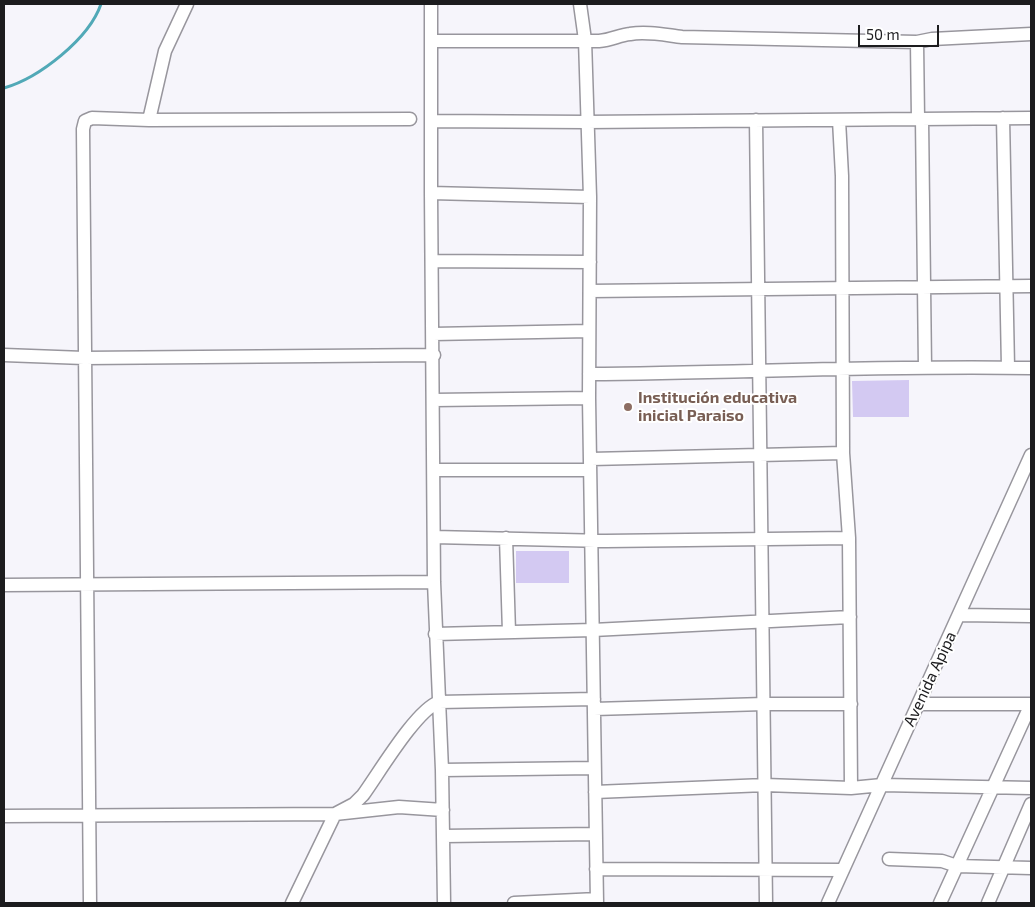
<!DOCTYPE html>
<meta charset="utf-8">
<style>
body{margin:0}
#map{position:relative;width:1035px;height:907px;overflow:hidden;background:#f6f5fb;font-family:"Exo 2",sans-serif}
canvas{display:block}
.frame{position:absolute;inset:0;border:5px solid #1c1c1e;pointer-events:none}
.scale{position:absolute;left:858px;top:25px;width:81px;height:22px;box-sizing:border-box;border:2px solid #1c1c1e;border-top:0;padding-left:6px;font-size:15px;line-height:18px;white-space:nowrap;color:#1c1c1e;-webkit-text-stroke:4px #fff;paint-order:stroke}
</style>
<div id="map">
<canvas width="1035" height="907"></canvas>
<div class="frame"></div>
<div class="scale">50 m</div>
</div>
<script>
const ctx = document.querySelector('canvas').getContext('2d');
ctx.lineJoin = 'round';
function fill(path, color) { ctx.fillStyle = color; ctx.fill(path, 'evenodd'); }
function strokePath(path, color, width, dash) { ctx.strokeStyle = color; ctx.lineWidth = width; ctx.lineCap = dash ? 'butt' : 'round'; ctx.setLineDash(dash || []); ctx.stroke(path); }
function label(font, color, halo, rows, align = 'center') {
  ctx.font = font + ' "Exo 2",sans-serif'; ctx.lineWidth = 4; ctx.setLineDash([]); ctx.textBaseline = 'middle'; ctx.strokeStyle = halo; ctx.fillStyle = color; for (const [text, x, y, turn = 0] of rows) {
    ctx.save(); ctx.translate(x, y); ctx.rotate((+turn || 0) * Math.PI / 180); ctx.textAlign = isNaN(turn) ? turn : align; if (halo) ctx.strokeText(text, 0, 0); ctx.fillText(text, 0, 0); ctx.restore();
  }
}
const green = new Path2D(`
 M909,380v37h-56l-1,-36z
 M516,551h53v32h-53z`);
const stream = new Path2D(`
 M4,88c35,-10 85,-49 97,-84`);
const minor = new Path2D(`
 M431,4v189l3,389 8,188 2,133
 M580,4l5,36 5,157 -1,201 8,505
 M432,41h167c13,-1 20,-6 31,-7 17,-3 35,1 52,3l235,5 15,-3 99,-5
 M917,42l1,77
 M1003,118l5,249
 M922,119l3,249
 M149,120l16,-69 22,-47
 M756,120l10,783
 M839,120l3,56 1,277 6,85 2,250
 M432,121l154,1 445,-4
 M431,193l159,4
 M432,261l158,1
 M590,291l441,-5
 M433,334l156,-3
 M4,355l80,3 350,-3
 M589,374c148,-1 295,-9 442,-6
 M434,400l155,-2
 M591,459l252,-6
 M435,470h155
 M434,537l172,4 243,-3
 M506,538l3,94
 M4,585l430,-3
 M960,615l71,1
 M435,634l158,-4 257,-13
 M920,704h111
 M594,709l170,-5h87
 M442,770l152,-2
 M595,792l170,-7 86,3 31,-3 149,3
 M4,816l331,-2 64,-7 44,3
 M444,836l151,-2
 M889,859l53,2 15,5 74,2
 M596,869l247,1
 M90,903l-7,-774 2,-8 7,-3 57,2 261,-1
 M292,903l43,-89 19,-10 9,-9c16,-22 53,-85 76,-93l155,-3
 M514,903l83,-4
 M828,903l203,-448
 M940,903l91,-199
 M988,903l43,-99`);
const markers = [
 [628,407,5,"#8d6e63"]
];
const educationNames = [
 ["Institución educativa",638,398],
 ["inicial Paraiso",638,416]
];
const streetNames = [
 ["Avenida Apipa",930,679,-65]
];
fill(green, '#d3c9f2');
strokePath(stream, '#51a9b7', 3);
strokePath(minor, '#98969d', 15);
strokePath(minor, '#fff', 12);
for (const [x, y, r, color] of markers) { const dot = new Path2D(); dot.arc(x, y, r, 0, 2 * Math.PI); ctx.fillStyle = color; ctx.fill(dot); strokePath(dot, '#fff', 2); }
label('bold 16px', '#785e54', '#fff', educationNames, 'left');
label('16px', '#1c1c1e', '#fff', streetNames);
</script>
